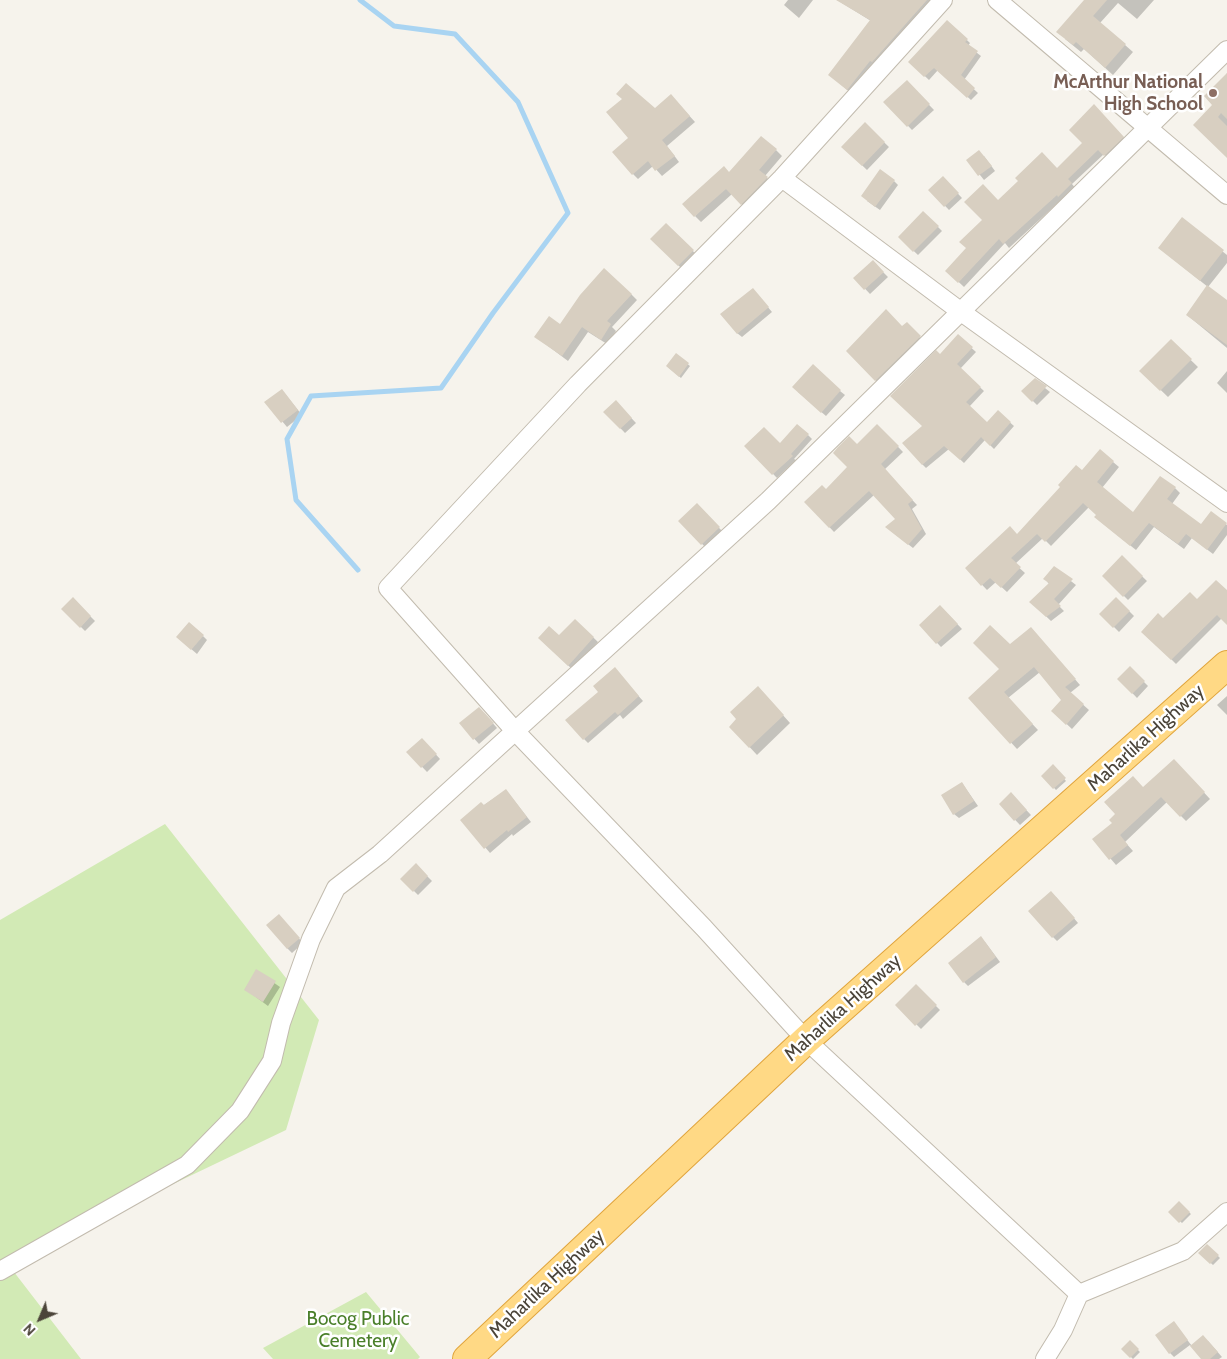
<!DOCTYPE html>
<style>
body{margin:0}
#map{position:relative;width:1227px;height:1359px;overflow:hidden;background:#f6f3ec;font-family:Cabin,sans-serif}
canvas{display:block}
.north{position:absolute;left:15px;top:1294px;width:50px;height:50px;-webkit-text-stroke:4px #fff;paint-order:stroke;rotate:225deg;font-size:14px;font-weight:700;line-height:20px;text-align:center;color:#4b4439}
.north::after{content:'';display:block;margin:auto;width:18px;height:22px;background:#4b4439;clip-path:polygon(50% 0,100% 100%,50% 72%,0 100%)}
</style>
<div id="map">
<canvas width="1227" height="1359"></canvas>
<div class="north">N</div>
</div>
<script>
const ctx = document.querySelector('canvas').getContext('2d');
ctx.lineJoin = 'round';
function fill(path, color) { ctx.fillStyle = color; ctx.fill(path, 'evenodd'); }
function strokePath(path, color, width, dash) { ctx.strokeStyle = color; ctx.lineWidth = width; ctx.lineCap = dash ? 'butt' : 'round'; ctx.setLineDash(dash || []); ctx.stroke(path); }
function label(font, color, halo, rows, align = 'center') {
  ctx.font = font + ' Cabin,sans-serif'; ctx.lineWidth = 5; ctx.setLineDash([]); ctx.textBaseline = 'middle'; ctx.strokeStyle = halo; ctx.fillStyle = color; for (const [text, x, y, turn = 0] of rows) {
    ctx.save(); ctx.translate(x, y); ctx.rotate((+turn || 0) * Math.PI / 180); ctx.textAlign = isNaN(turn) ? turn : align; if (halo) ctx.strokeText(text, 0, 0); ctx.fillText(text, 0, 0); ctx.restore();
  }
}
const green = new Path2D(`
 M165,824l154,196 -33,110 -163,78 -109,64 67,87h-81v-439z
 M366,1292l54,65 -2,2h-145l-10,-11z`);
const shadow = new Path2D(`
 M788,0h25l-14,18 -15,-13z
 M837,0h100l-84,95 -23,-20 41,-54z
 M1091,0h63l-17,19 -19,-16 -18,20 33,29 -20,23 -29,-26 -3,3 -16,-13z
 M947,21l23,22 -2,3 13,10 -17,24 14,13 -7,7 -33,-30 -9,10 -19,-18z
 M1227,73v82l-13,-50z
 M907,82l27,28 -22,20 -27,-28z
 M676,101l19,21 -28,24 12,16 -17,14 -9,-10 -15,13 -5,-5 -3,-36 25,-28z
 M1099,111l29,31 -18,18 -6,-6 -32,30 4,5 -12,12 -2,-2 -53,49 -4,-5 -41,44 -17,-16 20,-23 16,-28 15,-18 59,-33 27,-26z
 M865,124l24,23 -22,23 -24,-23z
 M776,150l6,6 -17,20 8,8 -26,26 -15,-16 -31,28 -6,-6 35,-42z
 M984,156l11,15 -11,9 -16,-20z
 M943,178l19,20 -13,12 -19,-20z
 M894,181l4,4 -18,25 -13,-9z
 M923,212l19,19 -24,24 -19,-18z
 M1182,219l45,36v8l-19,24 19,14v47l-40,-33 21,-28 -49,-39z
 M666,225l31,30 -14,15 -31,-31z
 M873,262l15,15 -18,17 -15,-16z
 M631,294l6,6 -25,27 4,4 -9,13 -19,-12 -20,29 -32,-24z
 M757,294l15,18 -30,25 -5,-4z
 M907,324l17,18 -44,43 -32,-34 54,-23z
 M958,336l18,16 -16,17 24,22 -15,16 18,17 11,-12 16,14 -20,23 -9,-9 -21,23 -15,-14 -23,19 -4,-4 1,-38 17,-70z
 M1171,341l27,26 -30,30 -27,-26z
 M676,355l14,11 -9,12 -12,-10z
 M1227,371v22l-10,-10z
 M1035,380l15,12 -13,13 -14,-14z
 M840,391l5,4 -19,21 -28,-24z
 M286,395l16,20 -15,12 -21,-25z
 M616,402l20,21 -11,10 -20,-21z
 M877,425l26,27 -19,18 33,35 -5,4 14,25 -13,14 -22,-17 6,-12 -23,-24 -40,37 -28,-30 20,-11 23,-24 8,-22z
 M808,435l4,4 -18,20 2,1 -19,18 -31,-32 34,-1z
 M1100,451l19,16 -17,21 31,26 42,-26 5,5 -8,11 30,22 9,-13 16,12v10l-14,19 -21,-16 -8,11 -30,-22 -18,23 -35,-28 -3,-7 -9,-8 -38,39 -8,-8 -28,26 10,9 -18,19 -11,-10 -9,8 -21,-22 51,-32 65,-64z
 M697,505l26,27 -17,16 -26,-27z
 M1122,557l25,24 -19,19 -24,-24z
 M1054,568l22,17 -18,20 6,6 -13,10 -20,-19 18,-18 -4,-5z
 M1227,592v31l-5,-5 -46,46 -33,-33 54,-30z
 M1116,598l18,18 -15,16 -18,-18z
 M73,599l22,22 -10,10 -22,-22z
 M940,606l22,23 -21,18 -21,-22z
 M575,620l23,22 -25,28 -34,-32 20,-1z
 M1036,634l44,51 -10,8 19,17 -17,19 -14,-13 4,-16 -22,-28 -32,26 30,32 -21,19 -47,-51 31,-29 9,-24z
 M203,636l4,4 -10,14 -14,-12z
 M1130,668l18,18 -11,12 -18,-19z
 M619,674l24,27 -20,18 -3,-4 -32,28 -4,-4z
 M765,695l25,28 -33,32 -26,-28z
 M1227,696v19l-10,-10z
 M484,713l13,15 -18,16 -18,-20z
 M422,739l18,20 -13,13 -19,-20z
 M1174,760l36,39 -24,22 -19,-19 -42,40 8,9 -17,14 -22,-26 20,-16 3,-9z
 M1053,766l13,15 -10,9 -13,-14z
 M962,783l16,23 -19,12 -5,-4z
 M506,790l25,32 -18,14 -1,-2 -22,19 -28,-33z
 M1011,794l20,21 -11,10 -20,-21z
 M416,865l16,16 -14,14 -16,-16z
 M1056,897l22,26 -21,18 -4,-4z
 M283,920l20,23 -11,10 -5,-5z
 M985,942l15,20 -32,24 -4,-4z
 M257,971l23,16 -12,19 -23,-17z
 M916,986l24,24 -19,19 -24,-24z
 M1179,1203l12,11 -9,9 -12,-11z
 M1207,1245l13,13 -7,7 -13,-12z
 M1174,1323l18,23 16,-5 14,16 -3,2h-17l-12,-14 -16,12 -4,-4z
 M1130,1342l10,10 -7,7 -10,-10z`);
const stream = new Path2D(`
 M358,570l-62,-70 -9,-61 24,-43 130,-8 52,-75 75,-100 -50,-111 -63,-68 -61,-8 -34,-26`);
const building = new Path2D(`
 M836,0h91l-55,62 -2,-1 -23,29 -19,-15 42,-55z
 M1084,0h23l-14,16 33,28 -21,24 -29,-26 -3,3 -17,-13z
 M947,20l21,19 -3,3 13,9 -17,24 14,13 -8,10 -33,-30 -10,9 -16,-15z
 M1227,73v46l-6,-6 -3,4 9,9v32l-34,-33 19,-20 -8,-9z
 M907,80l23,24 -23,23 -24,-25z
 M626,83l29,25 16,-14 19,22 -28,24 13,16 -20,15 -7,-10 -16,14 -20,-23 16,-14 -22,-26 16,-13 -6,-5z
 M1094,104l30,33 -20,19 -6,-6 -30,29 4,4 -14,14 -1,-2 -54,49 -4,-5 -41,44 -13,-12 21,-23 -7,-6 23,-22 -18,-18 19,-18 15,16 20,-19 -3,-3 27,-26 15,16 25,-25 -13,-13z
 M865,122l20,20 -23,24 -21,-19z
 M761,136l16,13 -18,21 9,7 -27,28 -15,-16 -32,28 -12,-13 42,-38 5,6z
 M979,150l13,16 -14,10 -12,-16z
 M880,169l15,11 -20,27 -14,-11z
 M943,176l16,17 -15,14 -16,-17z
 M923,211l16,15 -26,26 -15,-15z
 M1182,217l42,33 -24,31 -42,-33z
 M666,223l28,27 -16,16 -28,-27z
 M873,260l11,12 -20,18 -11,-12z
 M604,268l28,26 -25,27 4,3 -10,16 -19,-13 -20,29 -28,-19 15,-21 11,8 20,-29z
 M1207,285l20,15v45l-41,-30z
 M753,288l16,19 -32,27 -17,-20z
 M886,309l16,17 5,-4 14,14 -46,45 -29,-30z
 M958,334l15,13 -16,17 24,23 -15,15 21,20 11,-12 13,12 -21,24 -9,-9 -21,23 -16,-14 -22,19 -20,-22 20,-17 -32,-30 46,-46 4,4z
 M1171,339l21,20 -32,32 -21,-20z
 M676,353l13,10 -10,14 -13,-11z
 M813,364l28,26 -20,23 -29,-26z
 M1035,378l12,8 -15,16 -11,-11z
 M282,389l16,21 -17,13 -17,-21z
 M616,400l16,18 -12,11 -17,-17z
 M797,424l12,10 -18,20 2,2 -21,19 -28,-29 20,-19 16,16z
 M877,424l22,22 -18,18 32,36 -5,4 14,25 -14,16 -23,-18 10,-8 -26,-28 -40,37 -25,-26 18,-17 4,4 21,-22 -14,-14 5,-6 11,-11 8,8z
 M1100,449l14,12 -17,21 36,30 27,-36 16,11 -9,12 34,25 10,-13 16,12 -20,27 -21,-16 -8,10 -29,-21 -19,23 -36,-29 2,-2 -13,-12 -38,39 -8,-8 -26,24 10,9 -20,21 -11,-10 -9,8 -16,-18 45,-42 7,8 43,-47 -2,-2 18,-20 6,5z
 M697,503l23,24 -19,18 -23,-24z
 M1122,555l21,21 -20,21 -21,-21z
 M1054,566l19,13 -19,20 7,7 -15,11 -17,-15 20,-19 -6,-4z
 M1216,580l11,10v35l-10,-10 -46,45 -30,-28 17,-19 5,5 27,-26 7,7z
 M73,597l18,19 -11,12 -19,-19z
 M1116,597l14,14 -17,17 -14,-14z
 M940,605l18,19 -22,20 -17,-19z
 M575,619l19,18 -26,29 -30,-28 11,-12 10,9z
 M189,622l15,13 -13,15 -15,-13z
 M990,625l20,19 21,-17 45,52 -11,8 19,17 -18,21 -15,-14 10,-11 -27,-33 -30,25 29,32 -23,20 -42,-46 31,-29 -26,-26z
 M1130,666l15,15 -13,13 -15,-15z
 M615,667l24,29 -21,19 -3,-3 -32,28 -18,-20 33,-28 -5,-6z
 M758,686l26,29 -35,33 -20,-21 7,-8 -6,-7z
 M479,707l15,16 -21,17 -14,-17z
 M422,738l15,16 -16,14 -15,-16z
 M1174,759l31,33 -25,25 -19,-20 -41,38 8,10 -19,15 -17,-21 20,-16 -3,-3 6,-6 -11,-12 29,-26 10,11z
 M1053,764l13,14 -13,11 -12,-13z
 M962,782l12,19 -21,14 -12,-20z
 M506,789l21,28 -19,15 -1,-2 -23,19 -24,-29 21,-18 3,3z
 M1011,792l16,18 -13,11 -15,-17z
 M416,863l12,13 -15,16 -13,-13z
 M1051,891l24,27 -23,20 -24,-27z
 M279,914l21,24 -13,11 -21,-24z
 M981,936l15,21 -33,26 -15,-20z
 M256,969l20,12 -13,21 -19,-12z
 M916,984l21,21 -22,21 -20,-21z
 M1179,1201l11,11 -11,11 -11,-11z
 M1207,1244l12,11 -9,9 -12,-11z
 M1174,1321l14,19 -19,14 -14,-19z
 M1203,1335l15,17 -8,7h-9l-11,-13z
 M1130,1340l9,9 -9,9 -9,-9z`);
const minor = new Path2D(`
 M943,0l-161,178 -204,206 -190,204 128,144 188,196 102,112 273,254
 M997,0l230,195
 M782,178l178,133 267,192
 M0,1271l187,-106 53,-54 32,-50 9,-38 30,-84 25,-51 44,-34 388,-353 459,-451
 M1045,1359l18,-29 16,-36 104,-43 44,-39`);
const trunk = new Path2D(`
 M467,1359l339,-319 421,-375`);
const markers = [
 [1213,93,5,"#8d6e63"]
];
const educationNames = [
 ["McArthur National",1203,82],
 ["High School",1203,104]
];
const streetNames = [
 ["Maharlika Highway",1146,738,-42],
 ["Maharlika Highway",843,1008,-42],
 ["Maharlika Highway",547,1284,-43]
];
const parkNames = [
 ["Bocog Public",358,1319],
 ["Cemetery",358,1341]
];
fill(green, '#d2eab5');
fill(shadow, '#0003');
strokePath(stream, '#a9d4f2', 5);
fill(building, '#d8cfc1');
strokePath(minor, '#c2bbae', 20);
strokePath(trunk, '#e0a43c', 30);
strokePath(minor, '#fff', 18);
strokePath(trunk, '#ffd985', 28);
for (const [x, y, r, color] of markers) { const dot = new Path2D(); dot.arc(x, y, r, 0, 2 * Math.PI); ctx.fillStyle = color; ctx.fill(dot); strokePath(dot, '#fff', 2); }
label('bold 19px', '#785e54', '#fff', educationNames, 'right');
label('19px', '#4b4439', '#fff', streetNames);
label('19px', '#4a7f2a', '#fff', parkNames);
</script>
